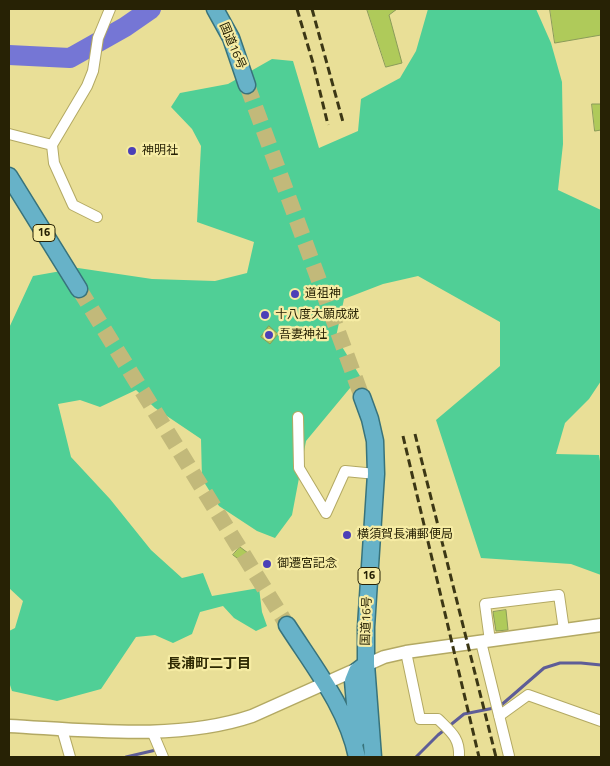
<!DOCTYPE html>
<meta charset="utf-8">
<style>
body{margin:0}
#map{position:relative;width:610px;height:766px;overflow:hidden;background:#e9df97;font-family:"Titillium Web",sans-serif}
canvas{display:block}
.frame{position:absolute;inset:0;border:10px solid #272205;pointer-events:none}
</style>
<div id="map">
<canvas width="610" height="766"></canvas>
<div class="frame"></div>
</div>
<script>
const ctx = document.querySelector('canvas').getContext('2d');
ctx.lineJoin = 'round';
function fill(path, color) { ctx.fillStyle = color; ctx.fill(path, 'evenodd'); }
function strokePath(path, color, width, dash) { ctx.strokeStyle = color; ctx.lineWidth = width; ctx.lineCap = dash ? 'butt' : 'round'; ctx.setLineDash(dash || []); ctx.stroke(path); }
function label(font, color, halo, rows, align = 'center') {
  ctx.font = font + ' "Titillium Web","Noto Sans JP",sans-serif'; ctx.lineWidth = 4.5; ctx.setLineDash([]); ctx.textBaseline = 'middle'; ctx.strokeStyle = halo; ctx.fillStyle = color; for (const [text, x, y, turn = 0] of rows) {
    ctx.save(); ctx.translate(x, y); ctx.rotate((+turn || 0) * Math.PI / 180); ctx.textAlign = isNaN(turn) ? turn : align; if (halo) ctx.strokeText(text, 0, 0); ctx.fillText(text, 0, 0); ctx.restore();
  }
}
const green = new Path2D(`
 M428,9h108l15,34 11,39 1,62 -5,46 43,20v171l-12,18 -24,24 -9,31 43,1 2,12v108l-30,-11 -90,-6 -45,-138 64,-54v-44l-82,-46 -35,8 -39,15 -8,38 24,39 -54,65 -14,74 -17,23 -18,-7 -38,-25 -17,-27 -1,-40 -46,-31 -19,-18 -36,17 -20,-7 -22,4 13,53 39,42 41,51 31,28 21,-5 9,23 47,-8 3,24 5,14 -11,5 -22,-13 -11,-12 -23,6 -8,22 -19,9 -18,-8 -19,2 -35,52 -44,12 -45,-10 -3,-9v-51l6,-3 8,-27 -14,-13v-260l24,-52 45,-8 74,11 63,2 32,-8 7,-31 -57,-20 4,-76 -9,-17 -21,-22 9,-14 48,-9 44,-25 21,2 26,87 39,-17 3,-32 39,-21 16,-27z`);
const stream = new Path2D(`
 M126,757l30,-7
 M416,757l22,-22 26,-21 35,-7 45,-39 16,-5h21l20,2`);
const river = new Path2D(`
 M9,55l61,3 55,-31 26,-18`);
const building = new Path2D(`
 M367,9h30l-8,6 13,48 -16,4z
 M550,9h51v26l-46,8z
 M592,104h9v26l-6,1z
 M269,326l9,8 -8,10 -9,-7z
 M240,547l8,6 -7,8 -8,-6z
 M506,610l2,20 -12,1 -3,-19z`);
const trunkTunnel = new Path2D(`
 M247,85l115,312
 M79,289l208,336`);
const minor = new Path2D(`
 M9,134l43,11
 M97,217l-24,-12 -19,-42 -2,-18 35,-59 6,-15 5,-33 12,-29
 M298,417l1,51 27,45
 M326,513l19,-42 31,3
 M490,641l-5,-37 74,-9 5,35
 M481,642l28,114
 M406,652l14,67h18c13,13 22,19 21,38
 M499,716l29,-21 73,26
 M62,729l8,28
 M152,731l11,26`);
const tertiary = new Path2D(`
 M9,726c77,4 169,15 243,-10l132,-59 22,-5 195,-27`);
const trunk = new Path2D(`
 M215,9l16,29 16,47
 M9,176l70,113
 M362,397l8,22 5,22 1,33 -10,153v37l7,93
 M287,625c27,42 60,83 70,132
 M358,738l-5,-57 4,-10 9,-7`);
const rail = new Path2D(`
 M297,9l16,54 15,62
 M312,9l31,113
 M415,434l81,323
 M403,436l76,321`);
const markers = [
 [132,151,5,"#4b40b7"],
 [295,294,5,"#4b40b7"],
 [265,315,5,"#4b40b7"],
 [269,335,5,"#4b40b7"],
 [347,535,5,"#4b40b7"],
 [267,564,5,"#4b40b7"]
];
const shields = [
 [44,233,22],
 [369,576,22]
];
const shieldNames = [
 ["16",44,233],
 ["16",369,576]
];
const streetNames = [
 ["国道16号",232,46,67],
 ["国道16号",367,621,-88]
];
const poiNames = [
 ["神明社",142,151],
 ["道祖神",305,294],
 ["十八度大願成就",275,315],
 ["吾妻神社",279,335],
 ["横須賀長浦郵便局",357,535],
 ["御遷宮記念",277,564]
];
const neighbourhoodNames = [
 ["長浦町二丁目",209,665]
];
fill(green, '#50cf96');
strokePath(stream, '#5e5d97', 3);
strokePath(river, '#7576d5', 20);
fill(building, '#afca5a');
strokePath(building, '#8a9b59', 1);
strokePath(trunkTunnel, '#c2b97a', 16, [16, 8]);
strokePath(minor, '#b3a963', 12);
strokePath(tertiary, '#b3a963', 15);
strokePath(trunk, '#38737b', 19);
strokePath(minor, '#fff', 10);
strokePath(tertiary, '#fff', 12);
strokePath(trunk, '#67b2c8', 16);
strokePath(rail, '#3c3715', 3, [8, 4]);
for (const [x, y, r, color] of markers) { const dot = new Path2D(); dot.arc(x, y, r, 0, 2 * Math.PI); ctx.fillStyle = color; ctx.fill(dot); strokePath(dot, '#f6eca4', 2); }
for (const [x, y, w] of shields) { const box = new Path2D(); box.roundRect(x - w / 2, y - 8.5, w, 17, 4); ctx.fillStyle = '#f6eca4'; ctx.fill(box); strokePath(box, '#272205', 1); }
label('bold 11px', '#272205', null, shieldNames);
label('12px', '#272205', '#f6eca4', streetNames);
label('12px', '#272205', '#f6eca4', poiNames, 'left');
label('bold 14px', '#2f2a03', '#f6eca4', neighbourhoodNames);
</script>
